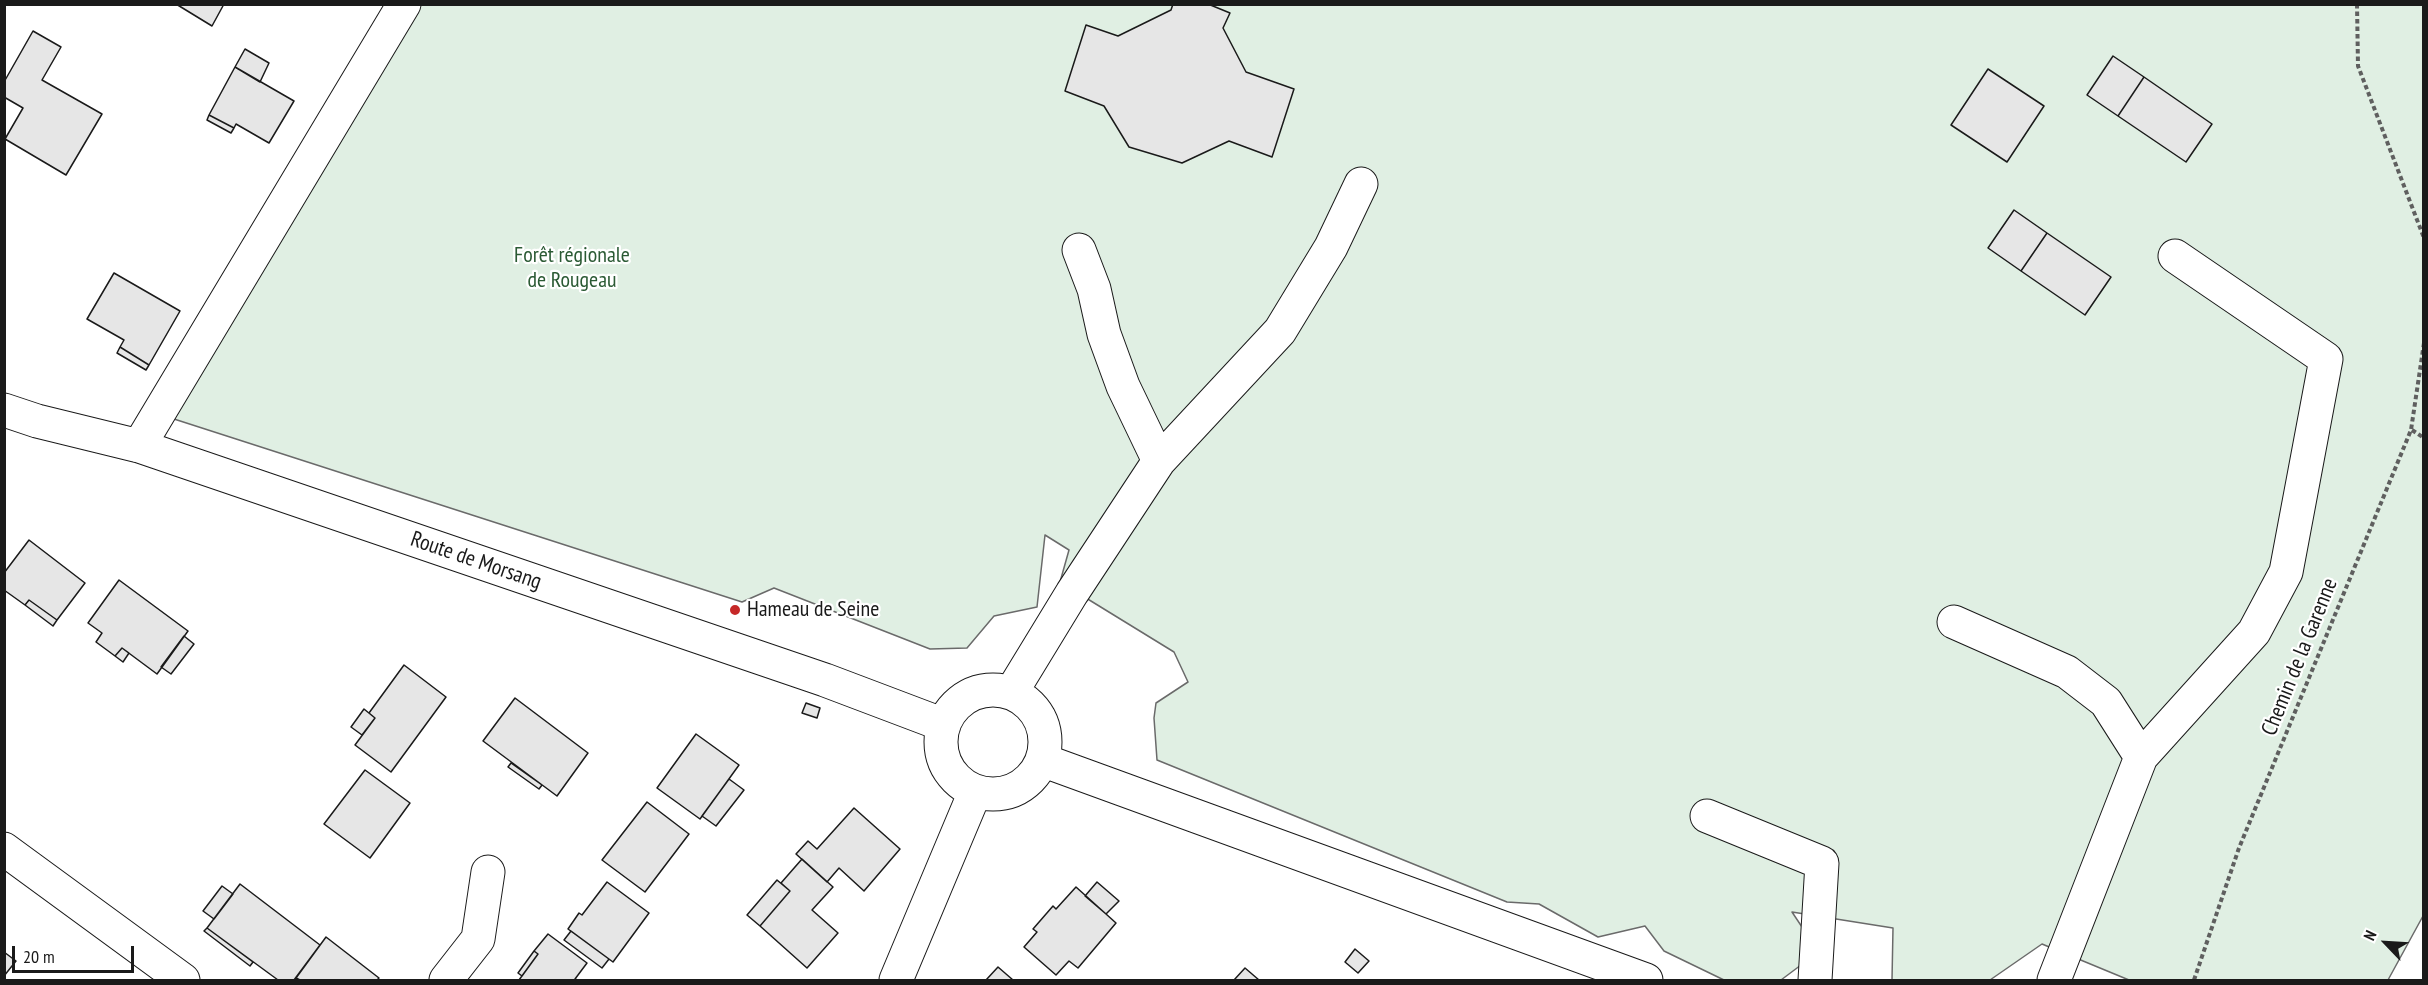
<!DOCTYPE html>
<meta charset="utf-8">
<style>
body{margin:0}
#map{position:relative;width:2428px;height:985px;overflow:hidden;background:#fff;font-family:"PT Sans Narrow",sans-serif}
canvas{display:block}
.frame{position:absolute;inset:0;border:6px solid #1a1a1a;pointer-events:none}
.north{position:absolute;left:2356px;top:913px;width:60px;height:60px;-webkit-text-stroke:4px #fff;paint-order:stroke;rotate:295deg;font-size:16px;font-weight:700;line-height:24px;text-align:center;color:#1a1a1a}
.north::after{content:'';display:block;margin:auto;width:21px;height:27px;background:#1a1a1a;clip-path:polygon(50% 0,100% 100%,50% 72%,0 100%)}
.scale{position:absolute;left:12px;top:946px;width:122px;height:27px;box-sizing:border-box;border:3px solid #1a1a1a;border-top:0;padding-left:8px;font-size:18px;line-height:21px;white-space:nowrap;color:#1a1a1a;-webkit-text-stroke:4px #fff;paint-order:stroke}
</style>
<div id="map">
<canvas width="2428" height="985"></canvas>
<div class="frame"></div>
<div class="north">N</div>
<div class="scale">20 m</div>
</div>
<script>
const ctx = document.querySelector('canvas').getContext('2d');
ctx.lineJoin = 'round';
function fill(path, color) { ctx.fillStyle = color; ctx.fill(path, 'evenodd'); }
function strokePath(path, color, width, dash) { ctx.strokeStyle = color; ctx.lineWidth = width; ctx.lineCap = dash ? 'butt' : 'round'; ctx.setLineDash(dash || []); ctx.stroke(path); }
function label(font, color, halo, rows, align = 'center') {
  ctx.font = font + ' "PT Sans Narrow",sans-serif'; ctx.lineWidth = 4.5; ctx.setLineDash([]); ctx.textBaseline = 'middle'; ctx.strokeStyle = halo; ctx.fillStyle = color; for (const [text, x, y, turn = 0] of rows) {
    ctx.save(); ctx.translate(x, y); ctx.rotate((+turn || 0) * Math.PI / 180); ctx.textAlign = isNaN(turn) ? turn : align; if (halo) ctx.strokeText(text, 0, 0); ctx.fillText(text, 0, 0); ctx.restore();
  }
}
const green = new Path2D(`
 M400,5h2023v911l-35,64h-259l-87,-36 -52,36h-98l1,-52 -101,-16 12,18 1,32 -24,18h-57l-60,-29 -19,-25 -47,11 -59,-33 -32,-2 -350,-142 -3,-42 2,-15 32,-21 -14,-30 -114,-70 9,-32 -24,-15 -8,72 -43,9 -27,32 -37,1 -156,-61 -32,14 -568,-183z`);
const building = new Path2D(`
 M176,4h48l-12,22z
 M1173,4h35l22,9 -7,15 23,44 48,17 -22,68 -43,-16 -47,22 -53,-16 -25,-41 -39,-15 21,-66 32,11 53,-26z
 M33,31l28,16 -19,33 60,34 -36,61 -61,-36 18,-31 -19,-11v-15z
 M245,49l24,14 -9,19 -25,-15z
 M2113,56l31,21 -26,39 -31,-21z
 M235,67l59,34 -25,42 -33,-19 -2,4 -25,-13z
 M1988,69l56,37 -37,56 -56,-37z
 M2144,77l68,47 -26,38 -68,-46z
 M209,115l25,13 -3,5 -24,-13z
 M2014,210l33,23 -26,38 -33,-23z
 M2047,233l64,44 -26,38 -64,-44z
 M114,273l66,38 -31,54 -29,-18 4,-7 -37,-21z
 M120,347l29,18 -3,5 -29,-17z
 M29,540l56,43 -28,37 -28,-20 -4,5 -21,-15v-17z
 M119,580l69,51 -31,43 -35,-26 -7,8 -19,-14 6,-9 -14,-10z
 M29,600l28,20 -4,6 -28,-21z
 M184,636l10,8 -23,30 -10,-7z
 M122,648l7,5 -6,9 -8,-6z
 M404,665l42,32 -55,75 -36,-27 20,-27 -6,-5z
 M515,698l73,55 -31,43 -74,-55z
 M806,703l14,5 -3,10 -15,-5z
 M364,709l11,9 -13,17 -11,-8z
 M696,734l43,31 -39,54 -43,-31z
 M511,763l31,22 -3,4 -31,-22z
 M365,770l45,33 -40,55 -46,-34z
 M729,779l15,11 -28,36 -14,-10z
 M647,802l42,32 -44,58 -43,-32z
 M854,808l46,41 -36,42 -25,-23 -12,14 -31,-28 12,-13 9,8z
 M802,859l31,28 -21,23 26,23 -31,35 -47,-42 30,-35 -9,-8z
 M777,880l13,11 -30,35 -13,-11z
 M607,882l42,31 -36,49 -45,-33 11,-16 3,2z
 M1097,882l22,19 -13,13 -21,-18z
 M240,884l80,61 -26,35h-16l-71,-52z
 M222,886l11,8 -19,25 -11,-8z
 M1076,887l40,36 -38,45 -9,-7 -13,14 -32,-28 13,-15 -4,-3 20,-23 3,3z
 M207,928l46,34 -3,4 -46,-35z
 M571,931l38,28 -7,9 -38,-28z
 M548,934l39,29 -12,16 2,1h-58l19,-26 -4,-3z
 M326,937l53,41 -2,2h-77l-4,-2z
 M1355,949l14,12 -11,12 -13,-11z
 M534,951l4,3 -16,22 -4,-3z
 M4,952l12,9 -12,15z
 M998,967l15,13h-27z
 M1245,968l14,12h-25z`);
const path = new Path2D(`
 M2357,4l1,62 66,172
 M2412,430l12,8
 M2194,980l45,-132 172,-418 13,-87`);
const minor = new Path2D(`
 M1079,250l15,39 10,45 19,52 36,75
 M4,410l33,11 102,25 686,234 119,45
 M139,446l265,-442
 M1954,622l113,50 39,30 35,55
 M941 742a52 52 0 1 1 104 0a52 52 0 1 1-104 0Z
 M1011,693l61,-100 87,-132 121,-130 51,-84 30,-63
 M1042,760l604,220
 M1707,816l115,47 -7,117
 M4,849l179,131
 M446,980l32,-41 10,-67
 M896,980l79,-188
 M2054,980l87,-223 113,-125 32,-60 40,-213 -151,-103`);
const markers = [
 [735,610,6,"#c62828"]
];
const parkNames = [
 ["Forêt régionale",572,256],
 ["de Rougeau",572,281]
];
const streetNames = [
 ["Route de Morsang",476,561,19],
 ["Chemin de la Garenne",2300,657,-68]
];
const poiNames = [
 ["Hameau de Seine",747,610]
];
fill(green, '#e0efe3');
strokePath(green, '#6a6a6a', 1.5);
fill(building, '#e6e6e6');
strokePath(building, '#1a1a1a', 1.5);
strokePath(minor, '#1a1a1a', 35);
strokePath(path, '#5f5f5f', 4, [4.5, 3]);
strokePath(minor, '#fff', 33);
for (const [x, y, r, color] of markers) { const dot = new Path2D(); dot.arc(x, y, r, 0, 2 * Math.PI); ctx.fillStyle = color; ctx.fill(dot); strokePath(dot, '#fff', 2); }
label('22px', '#2b5a34', '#fff', parkNames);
label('22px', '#1a1a1a', '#fff', streetNames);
label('22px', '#1a1a1a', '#fff', poiNames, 'left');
</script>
